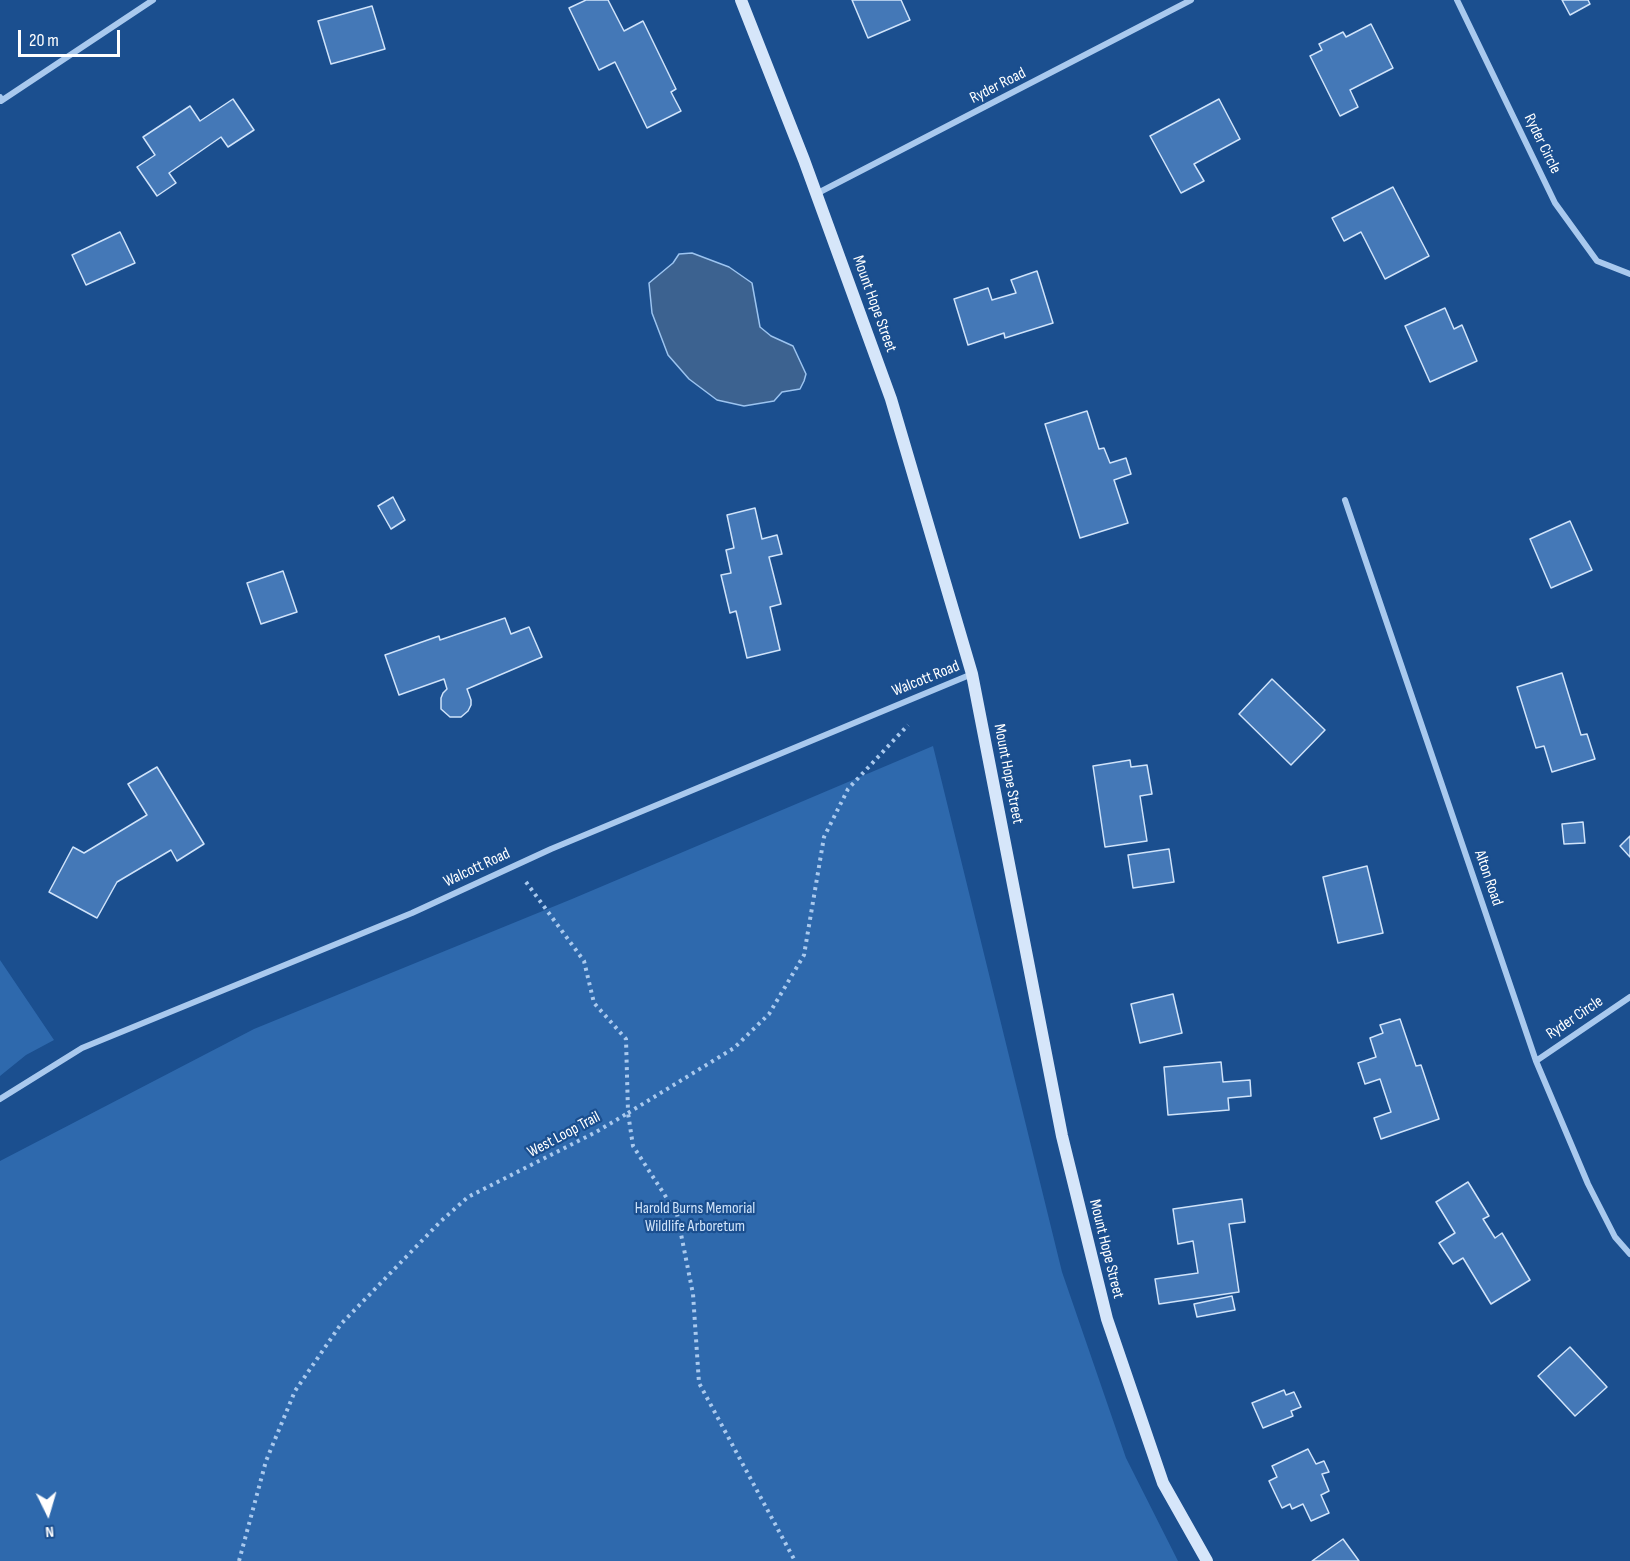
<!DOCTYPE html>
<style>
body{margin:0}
#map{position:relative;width:1630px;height:1561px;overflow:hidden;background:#1b4f8f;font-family:"Sofia Sans Condensed",sans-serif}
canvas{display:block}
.north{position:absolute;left:18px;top:1483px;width:60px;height:60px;-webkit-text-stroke:4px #1b4f8f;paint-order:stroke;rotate:175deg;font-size:16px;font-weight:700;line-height:24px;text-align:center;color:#fff}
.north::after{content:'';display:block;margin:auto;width:21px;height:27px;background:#fff;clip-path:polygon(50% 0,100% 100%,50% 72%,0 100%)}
.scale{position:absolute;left:18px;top:30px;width:102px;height:27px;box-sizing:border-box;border:3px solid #fff;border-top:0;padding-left:8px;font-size:18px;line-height:21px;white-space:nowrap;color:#fff;-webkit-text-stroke:4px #1b4f8f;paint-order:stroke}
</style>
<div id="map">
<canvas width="1630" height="1561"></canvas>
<div class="north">N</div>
<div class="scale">20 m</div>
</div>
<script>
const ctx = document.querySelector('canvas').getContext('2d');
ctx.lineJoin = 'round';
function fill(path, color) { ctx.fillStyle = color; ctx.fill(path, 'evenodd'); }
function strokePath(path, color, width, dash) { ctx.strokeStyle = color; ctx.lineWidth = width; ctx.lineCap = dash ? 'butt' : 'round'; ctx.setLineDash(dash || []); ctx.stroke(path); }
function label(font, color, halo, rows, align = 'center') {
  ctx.font = font + ' "Sofia Sans Condensed",sans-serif'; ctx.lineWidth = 4.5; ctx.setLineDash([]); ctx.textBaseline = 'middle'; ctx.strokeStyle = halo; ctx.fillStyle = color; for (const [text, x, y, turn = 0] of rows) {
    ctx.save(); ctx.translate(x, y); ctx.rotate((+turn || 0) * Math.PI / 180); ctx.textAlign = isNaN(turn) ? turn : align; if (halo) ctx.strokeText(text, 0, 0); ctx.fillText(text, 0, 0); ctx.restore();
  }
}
const green = new Path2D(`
 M933,746l129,526 64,186 52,103h-1178v-400l254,-132 318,-130z
 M0,960l54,80 -28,15 -26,21z`);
const water = new Path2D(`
 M692,253l37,14 23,16 8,44 11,9 22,10 13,28 -2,7 -4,8 -18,3 -8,9 -30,5 -27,-6 -28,-21 -21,-24 -16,-42 -3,-30 24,-20 6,-9z`);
const building = new Path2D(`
 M586,0h22l16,31 19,-10 33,68 -5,3 10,19 -34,17 -32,-66 -16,8 -30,-62z
 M852,0h49l9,20 -42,18z
 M1562,0h26l2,4 -20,11z
 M372,6l13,43 -54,15 -13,-43z
 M1371,24l22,44 -43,22 8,17 -18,9 -30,-60 12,-6 -3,-6 24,-12 3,5z
 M233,99l21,31 -26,17 -7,-10 -52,36 7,10 -19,13 -20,-29 18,-12 -12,-18 47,-31 10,15z
 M1219,99l21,40 -46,25 10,17 -23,12 -31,-57z
 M1393,187l36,69 -44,23 -24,-47 -17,9 -12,-23z
 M120,232l15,31 -49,22 -14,-30z
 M1037,271l16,52 -48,15 -1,-5 -36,12 -14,-46 34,-11 4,12 24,-7 -5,-13z
 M1445,308l9,21 8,-4 15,36 -47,21 -25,-56z
 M1087,411l12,38 5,-1 6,15 16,-5 5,16 -17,6 14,43 -48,15 -35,-114z
 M393,497l12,23 -14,9 -13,-23z
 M755,508l7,31 15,-4 5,19 -13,3 12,47 -11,3 10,43 -33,8 -11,-47 -6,2 -9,-38 10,-2 -5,-23 8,-2 -7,-33z
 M1570,521l22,49 -41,18 -21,-49z
 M283,571l14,41 -36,12 -14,-41z
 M505,618l6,16 18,-7 13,30 -75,32 4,11v5l-3,6 -7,6h-11l-9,-8v-11l2,-5 4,-4 -3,-10 -45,16 -14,-40 54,-19 1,4z
 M1562,673l19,62 6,-1 8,25 -43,13 -8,-26 -8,2 -19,-61z
 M1272,679l53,51 -34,35 -52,-51z
 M1130,760l1,7 16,-2 5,29 -12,2 7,45 -42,6 -12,-81z
 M157,767l47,77 -27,17 -6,-11 -54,32 -20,36 -48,-26 24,-45 11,6 63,-38 -19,-31z
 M1583,822l2,21 -21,1 -2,-20z
 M1630,836v21l-10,-11z
 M1169,849l5,33 -41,6 -5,-33z
 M1367,866l16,67 -45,10 -15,-66z
 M1173,994l9,39 -42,10 -9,-39z
 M1400,1019l16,47 5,-1 18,54 -58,20 -7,-21 17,-6 -11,-33 -15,5 -7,-21 18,-6 -6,-19 13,-5 -3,-8z
 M1221,1062l2,20 27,-2 1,16 -23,2 1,12 -61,5 -4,-48z
 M1468,1182l21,34 -6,3 12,19 7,-5 28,47 -39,24 -28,-46 -10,6 -14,-21 16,-10 -19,-31z
 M1242,1199l3,23 -16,2 10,68 -80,12 -4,-25 43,-6 -5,-32 -15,3 -5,-35z
 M1232,1296l3,14 -38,7 -3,-13z
 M1570,1347l37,40 -32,29 -37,-40z
 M1284,1390l2,5 8,-3 7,15 -10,4 2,5 -30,12 -11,-25z
 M1308,1449l8,15 8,-3 5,11 -7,2 7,17 -8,4 8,18 -18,8 -8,-17 -11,5 -2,-5 -8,4 -13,-27 8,-4 -5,-11z
 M1343,1539l16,22h-47z`);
const path = new Path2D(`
 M526,882l58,79 10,42 32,36 2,73
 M628,1113l106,-65 35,-34 35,-59 20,-118 24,-48 60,-64
 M239,1561l27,-100 29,-70 46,-67 100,-103 27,-24 128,-65 32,-19 5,33 44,68 16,80 6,89 96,178`);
const street = new Path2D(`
 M1457,0l98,203 42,58 33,13
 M0,97l1,4 152,-101
 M816,194l375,-194
 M1345,500l191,561 52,123 27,53 15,17
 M1536,1061l94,-64
 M0,1099l82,-51 330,-135 139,-64 421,-175`);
const secondary = new Path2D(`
 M741,0l63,160 87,239 81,275 90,462 45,183 56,164 44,78`);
const streetNames = [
 ["Ryder Road",998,86,-27],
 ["Ryder Circle",1542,144,64],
 ["Mount Hope Street",874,304,70],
 ["Walcott Road",926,679,-22],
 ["Mount Hope Street",1008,774,79],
 ["Walcott Road",477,868,-25],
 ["Alton Road",1488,878,71],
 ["Ryder Circle",1575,1018,-34],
 ["West Loop Trail",564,1135,-28],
 ["Mount Hope Street",1106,1249,76]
];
const parkNames = [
 ["Harold Burns Memorial",695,1209],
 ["Wildlife Arboretum",695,1227]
];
fill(green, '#2e69ad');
fill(water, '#3c6290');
strokePath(water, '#9cc4f0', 1.5);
fill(building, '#4478b7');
strokePath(building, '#cfe3fa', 1.5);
strokePath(path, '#a9c9ee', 4, [3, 4.5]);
strokePath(street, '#a9c9ee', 6);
strokePath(secondary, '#d6e6fa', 12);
label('16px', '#fff', '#1b4f8f', streetNames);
label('16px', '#cfe3fa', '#1b4f8f', parkNames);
</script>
